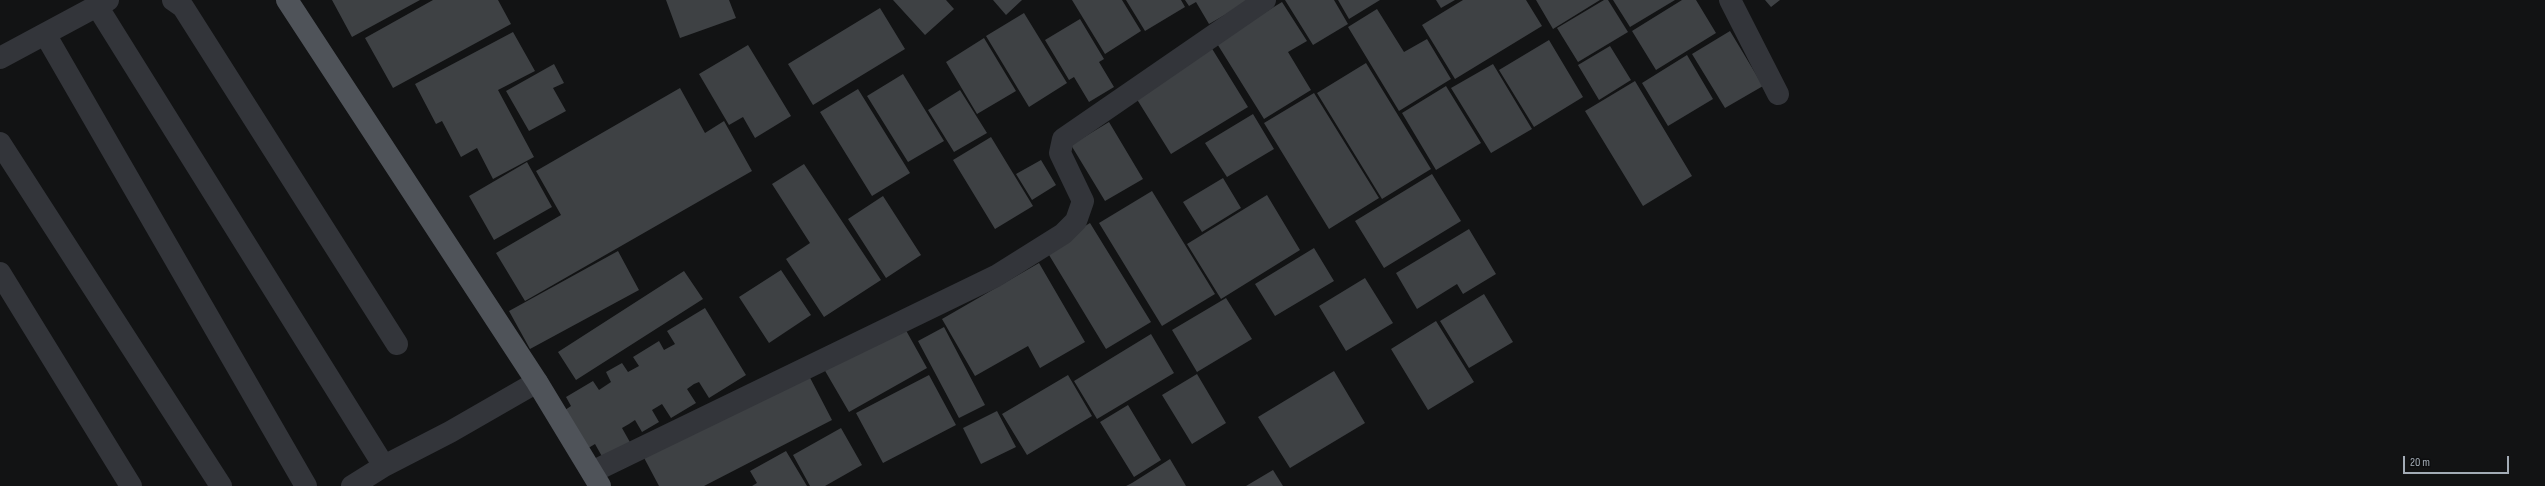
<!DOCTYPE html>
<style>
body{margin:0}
#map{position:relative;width:2545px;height:486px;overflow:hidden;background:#121314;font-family:"Sofia Sans Condensed",sans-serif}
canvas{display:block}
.scale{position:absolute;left:2403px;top:456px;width:106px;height:18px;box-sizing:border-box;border:2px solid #a3acb6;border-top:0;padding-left:5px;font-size:12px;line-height:14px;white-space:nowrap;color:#a3acb6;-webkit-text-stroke:3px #0d0e0f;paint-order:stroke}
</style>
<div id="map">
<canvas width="2545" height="486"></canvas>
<div class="scale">20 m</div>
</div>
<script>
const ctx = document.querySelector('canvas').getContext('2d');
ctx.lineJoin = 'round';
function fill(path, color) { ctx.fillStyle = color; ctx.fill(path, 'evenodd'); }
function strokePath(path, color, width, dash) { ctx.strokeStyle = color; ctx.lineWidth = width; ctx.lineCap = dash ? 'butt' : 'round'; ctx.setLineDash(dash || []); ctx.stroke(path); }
const building = new Path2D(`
 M332,0h88l-68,37z
 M433,0h65l13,24 -118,64 -28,-50z
 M666,0h63l7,18 -56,20z
 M893,0h53l8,9 -29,26z
 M993,0h29l-16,15z
 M1072,0h50l19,31 -36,23z
 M1126,0h55l4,7 -40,24z
 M1185,0h66l-42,24 -13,-22 -7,4z
 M1285,0h49l14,24 -35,21z
 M1338,0h42l-31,19z
 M1436,0h19l-14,8z
 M1463,0h63l16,26 -87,53 -33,-54z
 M1536,0h64l-47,29z
 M1604,0h4l20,32 -50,30 -21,-34z
 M1613,0h62l-45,27z
 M1682,0h14l20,33 -60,37 -24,-39z
 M1765,0h15l-9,7z
 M1282,2l25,39 -19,11 23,38 -47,29 -48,-77z
 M880,8l25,41 -92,56 -25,-41z
 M1377,9l27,43 23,-13 24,40 -52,32 -51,-84z
 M1024,13l43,70 -38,24 -43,-71z
 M1080,19l24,40 -5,3 15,25 -25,15 -15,-25 -5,3 -24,-40z
 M1730,31l33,55 -38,22 -33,-54z
 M513,32l22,39 -37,19 36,67 -41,22 -16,-31 -16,9 -19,-36 -6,3 -21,-40z
 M984,38l32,53 -39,23 -31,-52z
 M1549,40l34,57 -49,30 -35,-57z
 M748,45l43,71 -36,22 -12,-21 -14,8 -30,-51z
 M1610,46l21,34 -32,20 -21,-35z
 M1211,47l37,60 -77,47 -38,-61z
 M1687,55l26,44 -45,27 -26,-43z
 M1366,63l65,106 -49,30 -65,-106z
 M554,64l10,19 -11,5 13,23 -37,20 -23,-40z
 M1493,64l39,65 -41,24 -40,-65z
 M903,74l41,67 -36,21 -41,-66z
 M1635,81l57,95 -49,30 -58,-95z
 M1446,86l35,57 -45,27 -34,-57z
 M680,88l25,45 19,-12 28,50 -227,130 -29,-48 65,-38 -25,-44z
 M858,89l52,84 -38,23 -52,-84z
 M960,90l27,43 -33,19 -26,-42z
 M1314,93l65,105 -50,31 -65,-106z
 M1253,114l21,35 -47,28 -22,-34z
 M1109,122l34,57 -38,22 -34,-56z
 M991,137l42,69 -38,23 -42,-69z
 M1041,160l15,25 -24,15 -16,-26z
 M527,162l25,45 -58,33 -25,-44z
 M804,164l77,116 -57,37 -38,-58 24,-16 -38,-59z
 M1432,174l29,47 -77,47 -29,-47z
 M1223,178l18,30 -39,24 -19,-30z
 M1152,191l63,103 -53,32 -63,-103z
 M1267,195l33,55 -79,49 -34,-55z
 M883,196l38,59 -35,23 -38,-59z
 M1090,223l61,99 -45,27 -60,-99z
 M1469,229l27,45 -33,20 -6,-10 -40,25 -21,-36z
 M1314,248l20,33 -59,35 -20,-32z
 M618,251l21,39 -109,59 -21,-38z
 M1039,263l46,79 -45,26 -12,-22 -53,30 -33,-57z
 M781,270l30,45 -42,28 -30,-46z
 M684,271l19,28 -127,81 -18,-28z
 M1365,278l28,45 -47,28 -27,-45z
 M1484,294l29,48 -44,26 -29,-47z
 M1226,298l26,41 -55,33 -25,-42z
 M705,308l41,67 -37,23 -10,-16 -5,2 -7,5 9,14 -25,15 -9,-14 -10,6 7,12 -17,10 -7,-12 -6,4 -7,4 9,16 -27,16 -9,-16 -10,6 -23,-38 9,-6 -5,-9 27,-16 6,9 12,-8 -5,-10 16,-9 6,9 11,-6 -6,-9 26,-16 5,9 11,-6 -8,-13z
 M1436,321l38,61 -46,28 -37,-61z
 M903,325l24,43 -78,44 -25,-43z
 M944,327l41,78 -26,13 -41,-77z
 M1151,334l23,39 -77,46 -23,-38z
 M806,370l26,50 -128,66h-45l-17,-32z
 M1334,371l31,52 -75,45 -32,-51z
 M1197,374l29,49 -34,21 -30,-49z
 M929,375l27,50 -73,38 -27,-50z
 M1068,375l24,41 -65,39 -25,-41z
 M1128,405l33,55 -27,17 -34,-55z
 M997,411l19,36 -35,17 -18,-36z
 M841,428l21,37 -37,21h-15l-17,-31z
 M786,451l21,35h-55l5,-3 -7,-12z
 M1170,459l16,27h-60l6,-3z
 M1273,470l10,16h-37z`);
const minor = new Path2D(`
 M173,0l10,7 214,337
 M1730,0l48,94
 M97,6l287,460
 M45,34l261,452
 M0,58l108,-58
 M0,143l221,343
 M0,273l131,213
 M592,472l404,-196 67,-42 13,-13 7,-20 -23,-48 3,-14 202,-139
 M352,486l32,-20 66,-34 87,-50`);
const primary = new Path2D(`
 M287,0l250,382 63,104`);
fill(building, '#3e4144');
strokePath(minor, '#33353a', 22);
strokePath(primary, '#4f5359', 22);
</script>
